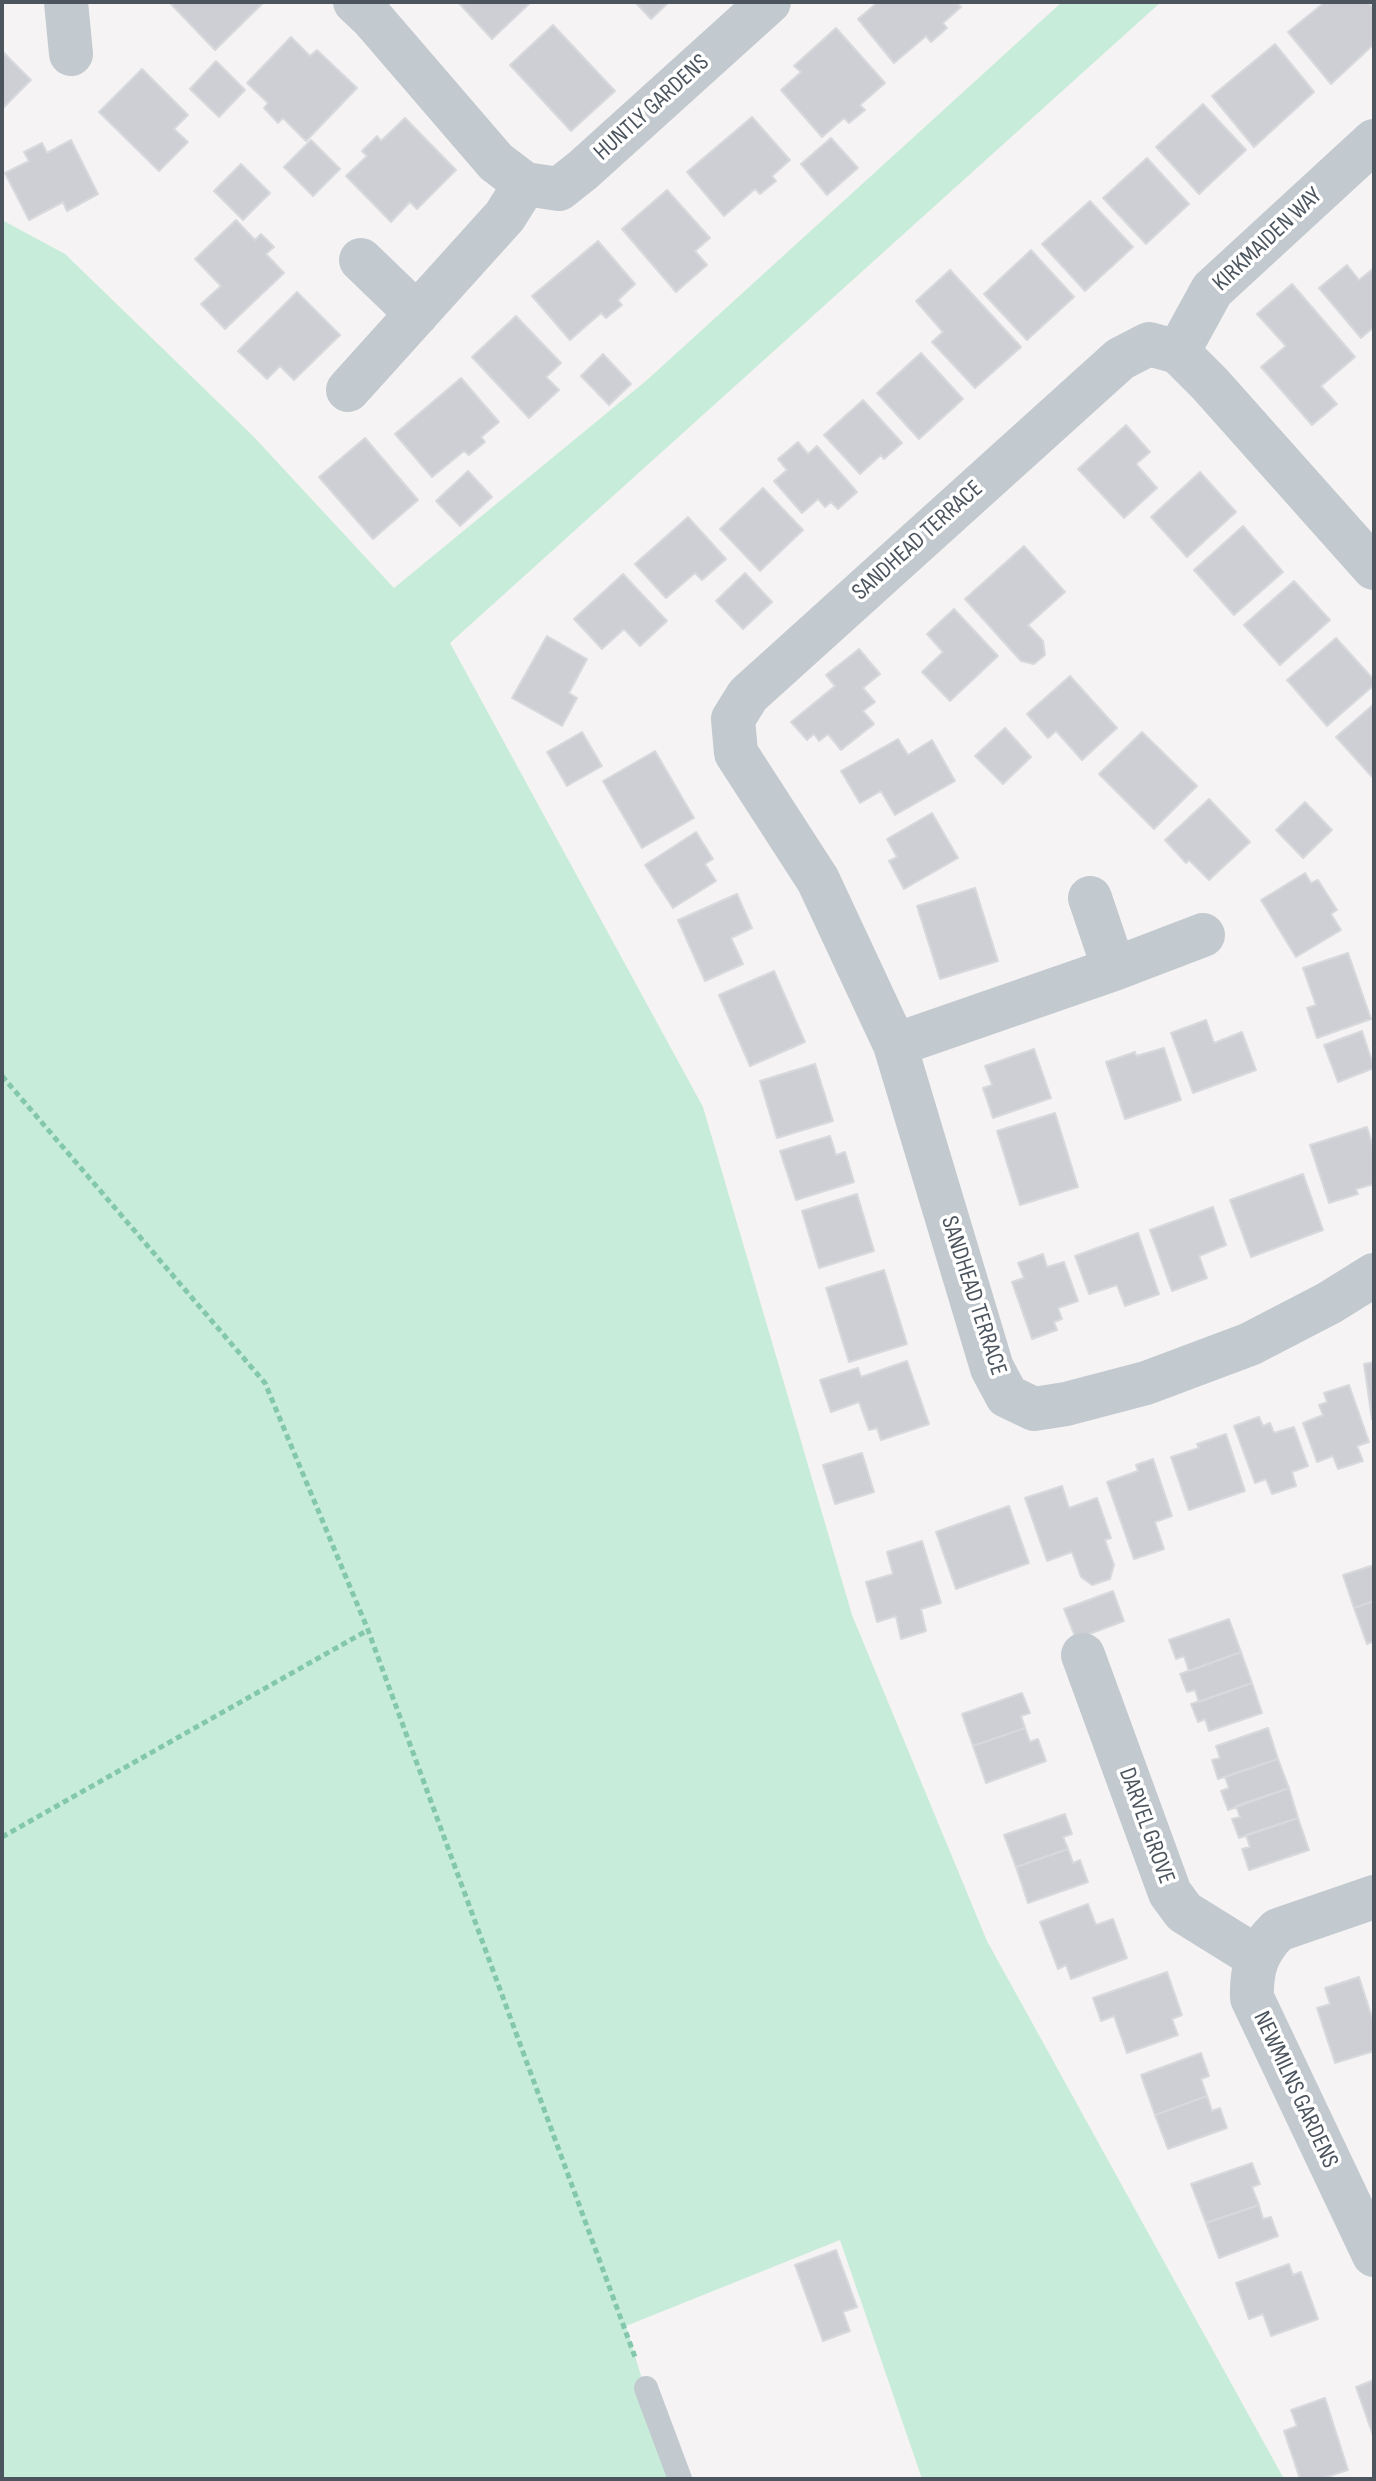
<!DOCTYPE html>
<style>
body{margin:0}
#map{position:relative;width:1376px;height:2481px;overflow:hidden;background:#f5f3f3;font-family:"Sofia Sans Condensed",sans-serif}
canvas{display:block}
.frame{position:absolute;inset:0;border:4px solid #4c545e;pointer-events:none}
</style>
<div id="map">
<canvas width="1376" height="2481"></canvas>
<div class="frame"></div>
</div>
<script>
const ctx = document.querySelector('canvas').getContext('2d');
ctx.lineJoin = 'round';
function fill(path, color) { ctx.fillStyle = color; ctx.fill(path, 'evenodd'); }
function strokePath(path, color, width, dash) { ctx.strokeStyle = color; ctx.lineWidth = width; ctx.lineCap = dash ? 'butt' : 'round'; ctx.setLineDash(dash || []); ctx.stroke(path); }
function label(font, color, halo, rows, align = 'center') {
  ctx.font = font + ' "Sofia Sans Condensed",sans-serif'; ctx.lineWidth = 7; ctx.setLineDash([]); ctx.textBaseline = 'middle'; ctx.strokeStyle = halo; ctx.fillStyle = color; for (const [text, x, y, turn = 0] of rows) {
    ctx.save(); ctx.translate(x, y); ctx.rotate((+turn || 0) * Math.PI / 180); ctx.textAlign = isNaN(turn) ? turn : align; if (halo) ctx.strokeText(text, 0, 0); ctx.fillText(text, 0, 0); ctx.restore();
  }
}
const green = new Path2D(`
 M1062,2h99l-711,641 253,464 149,508 135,326 297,538h-362l-82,-239 -214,86 46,153h-670v-2259l63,34 188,182 141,152 253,-208z`);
const building = new Path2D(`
 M169,2h95l-49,48z
 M458,2h73l-39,37z
 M635,2h34l-18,17z
 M878,2h78l5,5 -18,16 4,5 -16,14 -5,-6 -32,27 -36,-44z
 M1325,2h44l5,6v36l-43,40 -43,-52z
 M553,25l62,66 -44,40 -61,-66z
 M836,28l49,55 -25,22 5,5 -16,13 -5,-5 -22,19 -41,-47 20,-18 -7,-6z
 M291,37l19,19 7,-6 40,38 -51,53 -23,-23 -5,5 -14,-15 4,-5 -21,-20z
 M1275,44l39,48 -60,55 -42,-51z
 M2,51l29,29 -29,29z
 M216,61l29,29 -26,27 -29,-28z
 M142,69l46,46 -14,14 14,13 -29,29 -60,-59z
 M1203,104l43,46 -47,44 -43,-47z
 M752,117l38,43 -18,16 4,5 -16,13 -5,-5 -31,27 -37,-44z
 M405,118l51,52 -39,39 -7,-7 -19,20 -45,-46 21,-20 -5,-5 15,-15 4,5z
 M831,138l27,30 -31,27 -26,-31z
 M71,140l27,54 -31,17 -4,-9 -34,18 -24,-47 24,-12 -5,-9 18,-9 5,10z
 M311,140l29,29 -27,27 -29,-29z
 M1147,158l42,46 -43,40 -43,-46z
 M241,164l29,29 -27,27 -29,-29z
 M667,190l43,48 -15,13 12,14 -31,27 -54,-63z
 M1090,201l43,46 -48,44 -43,-47z
 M236,220l19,20 6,-6 13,13 -8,7 18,19 -59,56 -24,-25 20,-18 -26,-27z
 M598,241l37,43 -17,16 4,5 -16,13 -5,-5 -31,27 -38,-44z
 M1031,250l43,47 -47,43 -43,-46z
 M1347,265l12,15 15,-12v59l-13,11 -42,-50z
 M950,270l71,77 -46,41 -43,-46 11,-10 -27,-31z
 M1292,284l63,73 -34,29 16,18 -25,21 -51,-58 25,-21 -29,-32z
 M297,292l43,43 -46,45 -14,-14 -13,13 -29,-28z
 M516,316l45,47 -15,14 13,13 -30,28 -57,-61z
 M921,353l42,46 -44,40 -42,-46z
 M603,354l28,30 -22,21 -28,-29z
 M461,378l38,44 -18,15 4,5 -16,13 -5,-4 -32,26 -37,-43z
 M863,400l39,43 -18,16 -3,-4 -21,19 -36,-39z
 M1126,425l24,27 -14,12 21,24 -33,30 -46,-49z
 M365,438l53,62 -45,39 -54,-62z
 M798,442l10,12 9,-8 40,46 -19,17 -7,-7 -6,5 -7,-8 -16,14 -28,-32 13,-11 -9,-11z
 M468,471l24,26 -32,29 -24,-25z
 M1200,472l36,40 -49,45 -36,-40z
 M763,488l40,42 -43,41 -40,-42z
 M688,517l38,42 -24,21 -7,-7 -29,25 -31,-34z
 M1243,526l40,46 -49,43 -40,-45z
 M1024,546l41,46 -37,33 15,16 2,14 -11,9 -13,-3 -56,-62z
 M745,573l27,29 -29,27 -27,-28z
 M623,574l44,47 -27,25 -16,-17 -22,20 -28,-30z
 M1294,581l36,39 -50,45 -36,-40z
 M954,609l44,47 -48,45 -28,-29 21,-20 -16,-18z
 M547,636l40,23 -18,34 8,5 -15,28 -50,-28z
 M1336,638l38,42v5l-47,41 -40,-46z
 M859,649l21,25 -17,14 12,14 -12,9 11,13 -33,26 -13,-16 -9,7 -5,-7 -7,6 -16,-18 44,-36 -9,-11z
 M1070,676l47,52 -35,32 -26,-29 -8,7 -21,-24z
 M1374,704v75l-38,-42z
 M1005,728l26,29 -28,27 -28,-28z
 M582,732l20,34 -35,20 -20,-34z
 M1142,732l55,54 -43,43 -55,-55z
 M898,739l10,16 24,-15 23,41 -60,34 -14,-24 -21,12 -19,-32z
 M655,751l39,67 -52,30 -39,-67z
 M1209,799l41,43 -41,38 -20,-20 -3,3 -21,-23z
 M1305,802l27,28 -29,28 -27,-28z
 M932,813l26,45 -54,31 -15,-28 8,-4 -10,-18z
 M696,832l17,27 -8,5 11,17 -43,27 -28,-43z
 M1305,873l6,10 7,-3 19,30 -6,4 10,16 -45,27 -35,-57z
 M975,888l23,73 -58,18 -23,-73z
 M737,894l15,34 -21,10 12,26 -38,17 -27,-61z
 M1348,953l23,66 -54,19 -10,-30 9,-3 -13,-37z
 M774,971l31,71 -55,24 -31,-71z
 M1206,1020l8,23 28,-11 14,38 -63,23 -22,-60z
 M1362,1031l12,37 -36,14 -14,-37z
 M1164,1048l17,52 -56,19 -19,-57 29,-10 1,4z
 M1034,1049l17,49 -58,20 -10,-30 9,-3 -7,-19z
 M815,1064l18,57 -56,17 -17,-57z
 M1055,1113l23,74 -58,18 -23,-74z
 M1367,1127l7,23v34l-18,5 2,5 -29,9 -19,-58z
 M830,1136l6,19 9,-3 9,30 -58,18 -16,-49z
 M1303,1174l20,56 -72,27 -21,-57z
 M857,1194l17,57 -55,17 -17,-57z
 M1213,1207l13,38 -27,11 8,22 -35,13 -22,-61z
 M1138,1233l21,61 -34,12 -8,-21 -28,9 -14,-38z
 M1043,1254l4,13 17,-5 14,39 -20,7 4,11 -8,3 3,8 -25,9 -20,-57 12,-4 -6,-15z
 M884,1270l23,74 -58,18 -23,-74z
 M907,1361l22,63 -48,16 -4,-12 -8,2 -10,-28 -28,10 -11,-32 38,-12 3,9z
 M1374,1362v57h-2l-8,-55z
 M1349,1385l20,57 -12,4 6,15 -25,8 -5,-13 -16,6 -14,-39 20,-8 -4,-10 8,-3 -3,-9z
 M1259,1417l4,9 7,-3 4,10 20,-6 14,39 -16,6 4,14 -24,8 -6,-15 -11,4 -21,-57z
 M1226,1434l19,57 -56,19 -18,-53 28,-9 -2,-4z
 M862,1453l12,39 -39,12 -12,-39z
 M1153,1459l19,57 -17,6 9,27 -30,10 -27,-77 31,-11 -2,-6z
 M1062,1486l7,22 28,-10 14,40 -6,2 9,25 -4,14 -18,6 -11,-8 -9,-25 -25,9 -22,-63z
 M1009,1506l20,57 -73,26 -20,-57z
 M922,1541l19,62 -20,6 5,22 -25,8 -5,-23 -19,6 -11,-40 27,-8 -6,-22z
 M1374,1565v36l-20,7 -11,-33z
 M1113,1591l11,30 -48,18 -12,-30z
 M1374,1601v40l-7,3 -13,-36z
 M1229,1619l12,33 -52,19 -5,-15 -8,3 -7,-19z
 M1241,1652l11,31 -53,19 -4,-12 -8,2 -7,-18z
 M1252,1683l10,30 -53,18 -4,-12 -7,3 -7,-18z
 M1022,1693l8,20 -9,3 4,12 -52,18 -11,-32z
 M1025,1728l5,14 8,-3 8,22 -60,22 -13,-37z
 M1268,1728l10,31 -60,20 -6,-19 8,-2 -4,-12z
 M1278,1759l11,29 -61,22 -7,-19 8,-3 -4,-11z
 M1289,1788l9,30 -59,20 -7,-19 8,-2 -4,-11z
 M1065,1814l7,20 -9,3 5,12 -52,18 -12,-32z
 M1298,1818l11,32 -60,20 -7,-21 8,-2 -4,-12z
 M1068,1849l5,14 7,-3 8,22 -60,21 -12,-36z
 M1088,1904l8,21 17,-6 14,39 -56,21 -5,-14 -8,4 -18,-47z
 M1167,1972l15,43 -10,4 6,16 -51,18 -13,-37 -13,5 -8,-23z
 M1359,1977l15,47v27l-39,12 -18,-55 13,-4 -5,-16z
 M1201,2053l8,23 -8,3 6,17 -52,19 -14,-40z
 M1207,2096l5,15 8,-3 7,20 -59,21 -13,-34z
 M1252,2163l8,21 -8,3 7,18 -53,18 -15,-39z
 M1259,2205l4,14 8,-2 7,19 -59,22 -13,-35z
 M836,2250l21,57 -14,5 7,19 -27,10 -28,-76z
 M1289,2264l4,11 8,-3 17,47 -47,17 -8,-22 -14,5 -13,-36z
 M1374,2380v58l-18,-51z
 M1325,2398l23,72 -28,9h-20l-16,-48 13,-5 -6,-16z`);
const path = new Path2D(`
 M2,1076l263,307 103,247 267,727
 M2,1837l366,-207`);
const lane = new Path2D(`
 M646,2388l34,91`);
const street = new Path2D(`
 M66,2l5,52
 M355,2l17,16 124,144 29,22 34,5 24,-19 186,-168
 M361,260l56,54
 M1178,352l34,-62 162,-149
 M348,390l157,-174 20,-32
 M1374,568l-164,-184 -32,-32 -29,-8 -29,15 -372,336 -15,24 3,34 82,127 77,165 97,323 15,28 27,13 32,-5 80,-21 104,-39 79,-41 45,-28
 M1090,898l24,71
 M895,1045l219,-76 89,-34
 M1083,1655l87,238 14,19 74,46
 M1374,1897l-96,33c-21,20 -27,40 -26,68l122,257`);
const streetNames = [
 ["HUNTLY GARDENS",652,108,-42],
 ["KIRKMAIDEN WAY",1268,240,-43],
 ["SANDHEAD TERRACE",918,541,-42],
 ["SANDHEAD TERRACE",973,1296,72],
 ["DARVEL GROVE",1146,1826,70],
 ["NEWMILNS GARDENS",1295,2090,65]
];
fill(green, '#c8ecda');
fill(building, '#cdcfd4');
strokePath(building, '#d8d9dd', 2);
strokePath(path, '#83c7ad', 5, [6, 4]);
strokePath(lane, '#c2c9cf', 24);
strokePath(street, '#c2c9cf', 44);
label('24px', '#4c545e', '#fff', streetNames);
</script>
